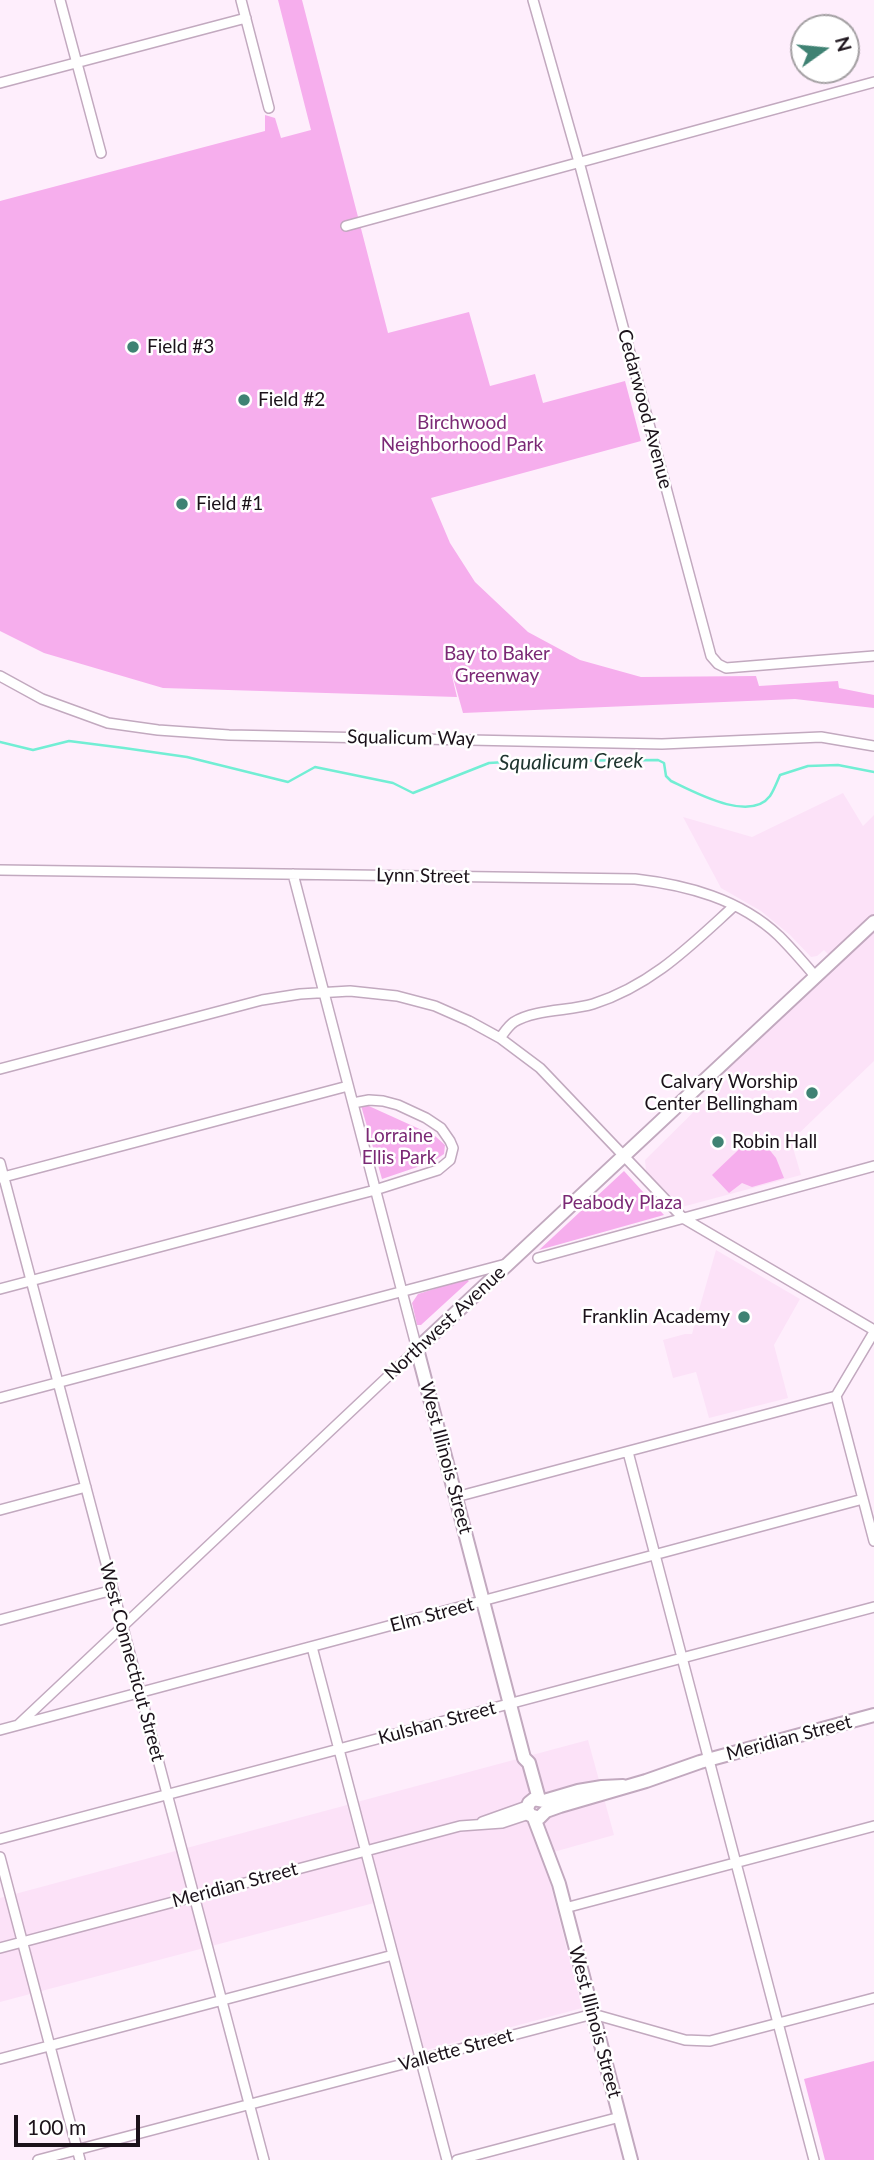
<!DOCTYPE html>
<style>
body{margin:0}
#map{position:relative;width:874px;height:2160px;overflow:hidden;background:#feeefc;font-family:Lato,sans-serif}
canvas{display:block}
.north{position:absolute;left:790px;top:14px;width:70px;height:70px;box-sizing:border-box;background:#fff;border:2px solid #a4a0a3;border-radius:50%;rotate:75deg;font-size:19px;font-weight:700;line-height:28px;text-align:center;color:#1b121a}
.north::after{content:'';display:block;margin:auto;width:24px;height:32px;background:#3f8273;clip-path:polygon(50% 0,100% 100%,50% 72%,0 100%)}
.scale{position:absolute;left:14px;top:2115px;width:126px;height:32px;box-sizing:border-box;border:4px solid #1b121a;border-top:0;padding-left:9px;font-size:21px;line-height:24px;white-space:nowrap;color:#1b121a;-webkit-text-stroke:5px #fff;paint-order:stroke}
</style>
<div id="map">
<canvas width="874" height="2160"></canvas>
<div class="north">N</div>
<div class="scale">100 m</div>
</div>
<script>
const ctx = document.querySelector('canvas').getContext('2d');
ctx.lineJoin = 'round';
function fill(path, color) { ctx.fillStyle = color; ctx.fill(path, 'evenodd'); }
function strokePath(path, color, width, dash) { ctx.strokeStyle = color; ctx.lineWidth = width; ctx.lineCap = dash ? 'butt' : 'round'; ctx.setLineDash(dash || []); ctx.stroke(path); }
function label(font, color, halo, rows, align = 'center') {
  ctx.font = font + ' Lato,sans-serif'; ctx.lineWidth = 5; ctx.setLineDash([]); ctx.textBaseline = 'middle'; ctx.strokeStyle = halo; ctx.fillStyle = color; for (const [text, x, y, turn = 0] of rows) {
    ctx.save(); ctx.translate(x, y); ctx.rotate((+turn || 0) * Math.PI / 180); ctx.textAlign = isNaN(turn) ? turn : align; if (halo) ctx.strokeText(text, 0, 0); ctx.fillText(text, 0, 0); ctx.restore();
  }
}
const built = new Path2D(`
 M843,793l20,33 11,-11v246l-83,80 10,34 -119,32 -36,-36 -1,-11 85,-84 -4,-6 113,-104 -15,-16 -7,6 -6,1 -21,-22 -29,-24 -40,-23 -38,-71 69,20z
 M716,1250l84,49 -26,46 14,53 -79,20 -13,-46 -23,6 -10,-38 22,-6h7z
 M588,1740l26,95 -71,20 39,153 -160,43 -65,-249z
 M347,1805l27,98 -374,99v-104z`);
const green = new Path2D(`
 M278,0h24l86,333 81,-21 21,74 45,-12 8,29 82,-22 16,60 -210,57 19,45 25,39 53,50 52,28 61,17 115,-1 3,10 79,-5 1,7 35,7v13l-79,-9 -332,14 -14,-50 8,34 -294,-9 -119,-35 -44,-22v-430l265,-70v-16l10,3 6,20 30,-8z
 M360,1102l75,34 10,9 -1,9 -12,8 -50,17z
 M756,1133l20,25 8,20 -32,9 -10,-4 -13,10 -17,-18z
 M624,1171l40,44 -125,35z
 M466,1279l3,2 -48,44h-4l-5,-22 6,-9z
 M874,2061v99h-49l-21,-81z`);
const stream = new Path2D(`
 M0,742l33,8 36,-9 55,7 63,9 101,25 27,-15 78,16 20,10 76,-30 33,-2 136,-1 6,3 2,13 5,5c23,11 79,42 99,15 4,-6 7,-14 10,-21l28,-9 30,-1 36,7`);
const minor = new Path2D(`
 M60,0l41,153
 M241,0l28,108
 M533,0l46,162 132,494 7,8 8,4 148,-12
 M0,83l246,-65
 M346,226l528,-144
 M0,676l42,23 66,24 50,7 71,5 433,9 159,-7 53,9
 M0,870l635,9c52,6 105,20 144,57 13,13 25,27 36,40
 M500,1038c4,-5 8,-12 14,-16 21,-13 56,-11 79,-18 59,-19 97,-58 141,-98
 M0,1069l262,-69 38,-6 50,-3 47,5 38,10 34,15 31,17 40,30 143,150 191,112
 M0,1163l264,997
 M0,1178l348,-92
 M538,1258l336,-92
 M0,1289l375,-99 63,-20 12,-10 3,-12 -3,-7 -9,-13 -15,-10 -28,-13 -15,-4 -14,-1 -16,3
 M836,1396l38,145
 M0,1398l506,-134
 M628,1452l186,708
 M456,1497l380,-101 38,-64
 M0,1510l86,-23
 M0,1620l113,-30
 M312,1647l135,513
 M18,1725l399,-376 -124,-475
 M0,1730l863,-231
 M482,1822l45,-16
 M0,1839l874,-232
 M0,1857l80,303
 M565,1908l309,-82
 M0,1948l460,-122 42,-3 27,-9
 M0,2059l393,-104
 M38,2160l555,-146 92,26 25,1 164,-43
 M457,2160l163,-43`);
const major = new Path2D(`
 M623,1786l-21,1 -24,4 -34,10 -10,-2 -5,4 -2,6 3,6 9,3 7,-7 14,-5 86,-25 54,-19 174,-47
 M539,1799l-10,-36 -5,-5 -107,-409 457,-427
 M534,1818l25,66 72,276`);
const markers = [
 [133,347,7,"#3f8273"],
 [244,400,7,"#3f8273"],
 [182,504,7,"#3f8273"],
 [812,1093,7,"#3f8273"],
 [718,1142,7,"#3f8273"],
 [744,1317,7,"#3f8273"]
];
const poiNames = [
 ["Field #3",147,347],
 ["Field #2",258,400],
 ["Field #1",196,504],
 ["Calvary Worship",798,1082,"right"],
 ["Center Bellingham",798,1104,"right"],
 ["Robin Hall",732,1142],
 ["Franklin Academy",730,1317,"right"]
];
const streetNames = [
 ["Cedarwood Avenue",645,409,75],
 ["Squalicum Way",411,738,1],
 ["Lynn Street",423,876,1],
 ["Northwest Avenue",445,1323,-43],
 ["West Illinois Street",446,1458,75],
 ["Elm Street",432,1615,-15],
 ["West Connecticut Street",132,1662,75],
 ["Kulshan Street",437,1723,-15],
 ["Meridian Street",789,1738,-15],
 ["Meridian Street",235,1885,-15],
 ["West Illinois Street",595,2022,75],
 ["Vallette Street",456,2050,-15]
];
const parkNames = [
 ["Birchwood",462,423],
 ["Neighborhood Park",462,445],
 ["Bay to Baker",497,654],
 ["Greenway",497,676],
 ["Lorraine",399,1136],
 ["Ellis Park",399,1158],
 ["Peabody Plaza",622,1203]
];
const waterNames = [
 ["Squalicum Creek",571,762,-1]
];
fill(built, '#fce2f8');
fill(green, '#f6aeed');
strokePath(stream, '#72eed4', 2.5);
strokePath(minor, '#c2a9bf', 12);
strokePath(major, '#c2a9bf', 16);
strokePath(minor, '#fff', 9);
strokePath(major, '#fff', 12);
for (const [x, y, r, color] of markers) { const dot = new Path2D(); dot.arc(x, y, r, 0, 2 * Math.PI); ctx.fillStyle = color; ctx.fill(dot); strokePath(dot, '#fff', 2.5); }
label('19px', '#1b121a', '#fff', poiNames, 'left');
label('19px', '#1b121a', '#fff', streetNames);
label('19px', '#7b2975', '#fff', parkNames);
label('italic 21px', '#1e342f', '#fff', waterNames);
</script>
